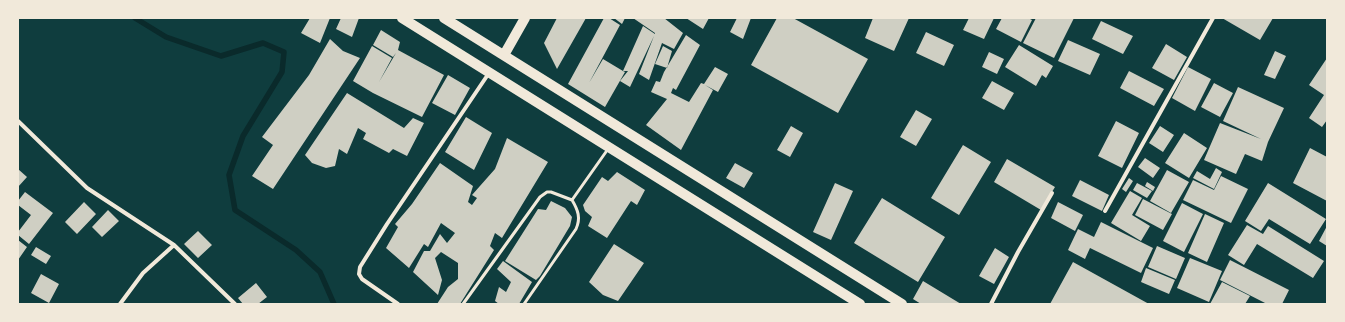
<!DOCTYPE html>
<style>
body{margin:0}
#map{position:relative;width:1345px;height:322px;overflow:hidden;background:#0f3d3e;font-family:Raleway,sans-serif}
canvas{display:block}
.frame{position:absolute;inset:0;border:19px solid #f1e9da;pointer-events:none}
</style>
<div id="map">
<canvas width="1345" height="322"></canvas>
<div class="frame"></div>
</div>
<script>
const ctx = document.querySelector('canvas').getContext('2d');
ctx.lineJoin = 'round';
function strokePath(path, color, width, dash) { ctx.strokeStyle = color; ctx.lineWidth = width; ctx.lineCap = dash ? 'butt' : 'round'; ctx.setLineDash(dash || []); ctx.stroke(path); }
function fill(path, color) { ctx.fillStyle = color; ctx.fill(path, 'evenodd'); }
const stream = new Path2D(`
 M135,18l31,19 55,19 42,-13 21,9 -2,20 -39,64 -14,39 6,35 61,40 24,22 14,32`);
const building = new Path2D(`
 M310,18h20l-10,25 -19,-10z
 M341,18h18l-7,19 -16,-8z
 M557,18h29l-29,51 -13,-26z
 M604,18h5l11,7 -31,58 14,-24 20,12 20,-45 12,8v-1l-22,-15h31l19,15 -9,16 -12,-6 -13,37 -10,-6 15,-38 -24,51 -10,-6 8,-10h-5l2,1 -20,35 -37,-23z
 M614,18h11l-3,6z
 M686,18h23l-6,11z
 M737,18h14l-8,21 -13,-7z
 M777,18h16l75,41 -30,54 -87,-48z
 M873,18h36l-15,33 -29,-13z
 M969,18h25l-10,21 -21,-9z
 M1002,18h26l4,2 -11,22 -25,-13z
 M1036,18h38l-20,40 -31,-15z
 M1222,18h51l-13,22z
 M1101,21l32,15 -10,18 -31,-15z
 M381,30l19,12 -2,8 46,25 -22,42 -49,-24 -20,-12 19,-35 20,12 -13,24 17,-29 -3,4 -20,-12z
 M926,32l28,13 -10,21 -28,-13z
 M686,35l14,10 -24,45 -3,-2 -2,5 18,9 12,-19 3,1 11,-17 13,7 -10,18 -13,-7 8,5 -32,60 -35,-25 21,-26 -16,-7 5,-11 4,1 4,-10z
 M330,39l13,12 17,7 -87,131 -21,-13 21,-31 -11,-8 47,-62z
 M1068,40l32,14 -10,21 -32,-14z
 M1166,44l21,13 -13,23 -22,-12z
 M1019,45l34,21 -7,12 -4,-3 -6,11 -31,-19z
 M663,46l9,5 -5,17 -12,-4z
 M1275,51l11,5 -11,23 -11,-4z
 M989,52l15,7 -7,15 -15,-7z
 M1327,58v62l-5,7 -13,-9 15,-23 -15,-10z
 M1188,67l23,12 -16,32 -23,-13z
 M1129,71l35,18 -10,17 -34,-18z
 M448,75l22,13 -15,27 -23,-12z
 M992,81l22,12 -10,17 -22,-12z
 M1214,83l19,10 -13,24 -19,-10z
 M1238,87l46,21 -16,34 -6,19 -17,-7 -9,20 -32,-14 16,-37 41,16 -38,-18z
 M347,93l57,35 9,-10 11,5 -17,33 -14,-7 -4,4 -26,-14 3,-6 -8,-5 -11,26 -8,-5 -4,17 -9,2 -14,-5 -7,-8z
 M916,110l16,9 -16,27 -16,-9z
 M466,117l26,16 -18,37 -29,-18z
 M1116,121l23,12 -17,35 -24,-12z
 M791,126l12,7 -13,24 -13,-7z
 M1160,126l14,9 -11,17 -14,-9z
 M1184,133l23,15 -18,30 -24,-15z
 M507,138l41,24 -46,76 -7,-5 -5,13 4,4 -34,54h-23l11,-17 10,-8v-16l-17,-11 -6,6 7,22 -4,15 -25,-23 11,-21h6l10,-17 7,9 8,-10 -14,-10 -13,24 -4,-3 -15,24 -23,-20 12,-21 -3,-3 17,-20 28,-41 33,23 -5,16 4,3 5,-7 -5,-3 23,-26z
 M963,145l28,17 -32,53 -28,-17z
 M1310,148l17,9v44l-34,-18z
 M1145,158l15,10 -7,10 -15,-11z
 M1007,159l48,28 -14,23 -47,-28z
 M735,163l18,10 -9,15 -18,-10z
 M1216,168l6,4 -8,17 -21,-11 4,-7 13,8z
 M18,169l9,8 -9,10z
 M1167,170l22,12 -18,31 -21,-12z
 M617,172l28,18 -8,15 -6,-4 -24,37 -19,-12 4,-9 -7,-6 -2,-6 19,-28 6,4z
 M1221,176l27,13 -17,34 -48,-23 10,-20 21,10z
 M1129,178l4,3 -7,11 -4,-3z
 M1080,180l29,15 -7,16 -30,-15z
 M1147,182l8,5 -2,4 -8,-5z
 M835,183l18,8 -22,49 -18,-8z
 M1137,183l15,8 -5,7 -14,-8z
 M1268,183l58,36 -16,25 -41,-25 -8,12 -16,-10z
 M1130,191l12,7 -10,17 18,11 -9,15 -30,-18z
 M25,192l28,21 -24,31 -11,-9v-3l13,-17 -13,-10v-4z
 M882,198l63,39 -27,45 -64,-39z
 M1143,199l29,15 -9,16 -28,-15z
 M551,201l14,7 7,9 -2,9 -30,50 -4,4 -31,-19 33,-52 8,1z
 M84,202l12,12 -19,20 -12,-12z
 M1058,202l25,13 -8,16 -24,-13z
 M1182,203l21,11 -19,38 -21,-11z
 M108,210l11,11 -17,16 -10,-10z
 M1205,214l19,9 -17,39 -19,-9z
 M1101,222l52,26 -12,25 -51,-25 -5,11 -17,-9 10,-21 16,8z
 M1247,225l16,9 5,-8 56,35 -11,17 -56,-34 -13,21 -16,-10z
 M1327,226v20l-8,-5z
 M198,231l14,14 -14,13 -14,-14z
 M18,240l9,7 -9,13z
 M614,244l30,19 -26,38 -15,-6 -14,-13z
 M1157,246l28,12 -9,21 -28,-12z
 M36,247l15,9 -5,8 -15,-9z
 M995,248l14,9 -15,27 -15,-8z
 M1190,258l32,13 -13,31 -32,-14z
 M1230,260l59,30 -7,14h-15l-47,-24z
 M503,261l29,21 -13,22h-20l-4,-3 4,-14 7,5 5,-10 -14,-13z
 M1073,262l76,42h-99z
 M1146,268l29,12 -6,14 -28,-12z
 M41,274l18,10 -10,19 -18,-10z
 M923,281l38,23h-40l-8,-5z
 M1222,282l28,14 -5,8h-35z
 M256,283l11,14 -9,7h-15l-5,-6z`);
const service = new Path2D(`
 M463,304l77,-107 7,-5h4l21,8
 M524,304l52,-75c5,-11 2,-19 -4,-29l36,-51`);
const minor = new Path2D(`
 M18,121l69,67 87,57 61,59
 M1105,211l108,-193
 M120,304l23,-31 31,-28
 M398,304l-36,-25 -3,-5 1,-7 27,-43 102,-151
 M991,304l27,-52 34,-59`);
const primary = new Path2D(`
 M402,18l458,286
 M444,18l458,286
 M504,55l21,-37`);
strokePath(stream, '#0a2a2b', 5.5);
fill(building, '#cfcfc3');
strokePath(service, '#f1e9da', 3);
strokePath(minor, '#f1e9da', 4);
strokePath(primary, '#f1e9da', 10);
</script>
